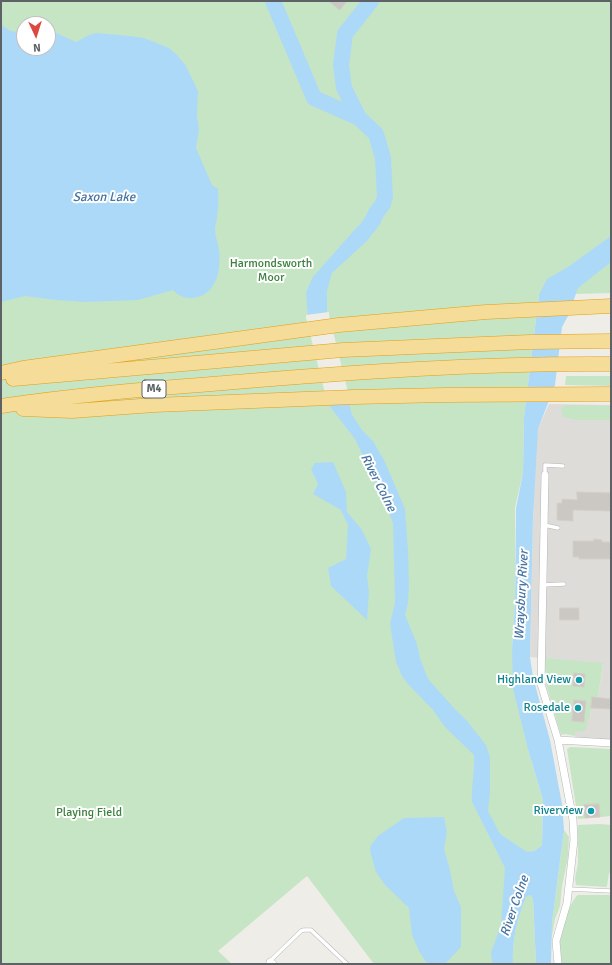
<!DOCTYPE html>
<style>
body{margin:0}
#map{position:relative;width:612px;height:965px;overflow:hidden;background:#efede7;font-family:Signika,sans-serif}
canvas{display:block}
.frame{position:absolute;inset:0;border:2px solid #5e6266;pointer-events:none}
.north{position:absolute;left:16px;top:16px;width:40px;height:40px;box-sizing:border-box;background:#fff;border:1px solid #bfc0c2;border-radius:50%;rotate:176deg;font-size:11px;font-weight:700;line-height:16px;text-align:center;color:#5e6266}
.north::after{content:'';display:block;margin:auto;width:14px;height:18px;background:#dc4940;clip-path:polygon(50% 0,100% 100%,50% 72%,0 100%)}
</style>
<div id="map">
<canvas width="612" height="965"></canvas>
<div class="frame"></div>
<div class="north">N</div>
</div>
<script>
const ctx = document.querySelector('canvas').getContext('2d');
ctx.lineJoin = 'round';
function fill(path, color) { ctx.fillStyle = color; ctx.fill(path, 'evenodd'); }
function strokePath(path, color, width, dash) { ctx.strokeStyle = color; ctx.lineWidth = width; ctx.lineCap = dash ? 'butt' : 'round'; ctx.setLineDash(dash || []); ctx.stroke(path); }
function label(font, color, halo, rows, align = 'center') {
  ctx.font = font + ' Signika,sans-serif'; ctx.lineWidth = 4; ctx.setLineDash([]); ctx.textBaseline = 'middle'; ctx.strokeStyle = halo; ctx.fillStyle = color; for (const [text, x, y, turn = 0] of rows) {
    ctx.save(); ctx.translate(x, y); ctx.rotate((+turn || 0) * Math.PI / 180); ctx.textAlign = isNaN(turn) ? turn : align; if (halo) ctx.strokeText(text, 0, 0); ctx.fillText(text, 0, 0); ctx.restore();
  }
}
const industrial = new Path2D(`
 M549,404l62,1v337l-36,-2v-9l13,-13h2l2,-21 6,1 5,-34 -73,-7 3,-139 3,-74 2,-15z`);
const green = new Path2D(`
 M1,1h610v292l-72,2 -15,122 -1,56 -8,34v98l-3,43 17,105 14,47 -1,45 -8,6 -8,2c-13,35 -34,73 -25,111h-127l-67,-88 -89,75 14,13h-231zM24,24h24v24h-24z
 M566,376h45v10l-46,-1z
 M566,405l45,1v14h-34l-14,-3 -2,-7 2,-4z
 M545,658l58,5 -5,35h-6l-2,20h-2l-1,11 -5,3 -7,-1v5l-10,-2 -4,1 -15,-51z
 M570,747l41,2v67l-33,3 -11,-70z
 M600,824l11,1v48h-2l-2,13 -1,1 -30,-2 -1,-7 3,-14v-39z
 M564,830l5,7 -1,20 -6,29 -2,20 -5,13 -4,22 1,-18z
 M530,895l3,4 3,65h-23c-1,-24 4,-46 13,-68z
 M578,895h33v69h-49c-1,-7 -2,-15 -2,-22 0,-9 11,-43 18,-47z`);
const water = new Path2D(`
 M1,25l10,6 13,2v15h24v-16h6l22,10 13,-7 8,-2 32,3 15,2 25,10 8,7 9,11 12,25 -1,25 2,14 -3,18 16,37 6,4c1,9 0,19 -1,28 0,4 -2,8 -2,12 0,7 3,14 4,21 2,18 -1,41 -21,47 -9,3 -19,0 -25,-7l-35,10 -53,2 -29,-2 -31,-4 -24,6z
 M380,208v13l-12,19 -36,33 -5,18v25l25,99 10,15 11,11 12,21 20,47 3,41 1,33 -1,20 -3,12 12,29 3,14 8,21 26,29 13,13 19,24 4,12v35l-2,19 12,23 27,18 7,-1 8,-6 1,-45 -14,-47 -16,-64 -1,-41 3,-43 1,-97 7,-35 1,-56 15,-122 8,-16 21,-12 43,-31v26l-33,26 -10,28 -6,11 -7,58 -17,44 -5,89 -3,139 3,20 17,63 12,64 2,26 -12,93 -1,41h-15l-3,-65 -3,-4 -4,2c-9,22 -14,43 -13,67h-11l-3,-11 6,-85 -33,-66c-1,-16 3,-31 2,-47l-29,-28 -12,-17 -25,-26 -6,-8 -6,-14 -6,-38 5,-22 -2,-79 -15,-36 -23,-48 -24,-31 -23,-90 -2,-25 6,-15 46,-52 12,-8z
 M333,462l13,30 1,20 15,18 9,19 -4,27 2,15 -2,29 -36,-34 -3,-18 18,-9 2,-34 -7,-15 -28,-16 5,-10 -7,-15 4,-6z
 M444,817l3,15 -3,17 6,21 4,21 7,16v40l-16,17h-15l-4,-2 -7,-11 -7,-16 -3,-27 -24,-23 -9,-13 -6,-21 1,-6 7,-9 26,-18z`);
const pier = new Path2D(`
 M329,312v3l22,89 -23,1 -22,-87v-3z`);
const river = new Path2D(`
 M273,1l41,97 45,20
 M368,227l5,-7 3,-7 7,-9 2,-7 -2,-39 -7,-24 -17,-16 -15,-30 -3,-23 4,-31 26,-33
 M501,964l-2,-10 8,-22`);
const building = new Path2D(`
 M329,1h18l-7,9z
 M577,492l34,1v18l-38,-1v11l-16,-1v-17h5v-4l15,1z
 M594,539l8,1v2h9v17h-32v-2h-6v-16h21z
 M560,608h19v12h-19z
 M574,673l11,1 -1,13 -11,-1z
 M592,697l19,2v10l-20,-1z
 M574,700l12,1 -2,21 -12,-1z
 M599,804l1,13 -15,1 -1,-13z`);
const lane = new Path2D(`
 M545,475v-10l18,1
 M544,525l14,3
 M542,585l22,-1
 M569,889l42,2
 M270,961l31,-30 3,-1h7l36,34`);
const street = new Path2D(`
 M545,475l-4,209 17,56 15,80 1,20 -7,63 -11,38 2,23
 M558,740l53,3
 M270,962l3,2`);
const highway = new Path2D(`
 M1,373l22,-5 316,-43 147,-13 125,-6
 M13,379l330,-29 187,-8 81,-1
 M1,406c74,-11 149,-17 223,-23 129,-11 258,-20 387,-19
 M23,409l49,2 82,-6 200,-8 91,-2 166,-1`);
const markers = [
 [579,680,4,"#0f9aa8"],
 [578,708,4,"#0f9aa8"],
 [591,811,4,"#0f9aa8"]
];
const shields = [
 [154,389,24]
];
const shieldNames = [
 ["M4",154,389]
];
const parkNames = [
 ["Harmondsworth",271,264],
 ["Moor",271,278],
 ["Playing Field",89,813]
];
const cultureNames = [
 ["Highland View",571,680],
 ["Rosedale",570,708],
 ["Riverview",583,811]
];
const waterNames = [
 ["Saxon Lake",104,198],
 ["River Colne",378,483,63],
 ["Wraysbury River",522,595,-87],
 ["River Colne",515,906,-71]
];
fill(industrial, '#dedcd9');
fill(green, '#c6e5c5');
fill(water, '#add9f9');
fill(pier, '#efede7');
strokePath(river, '#add9f9', 16);
fill(building, '#cbc8c4');
strokePath(building, '#d4cfc5', 1);
strokePath(lane, '#b4b7ba', 4.5);
strokePath(street, '#b4b7ba', 8);
strokePath(highway, '#e49e12', 15);
strokePath(lane, '#fff', 3.5);
strokePath(street, '#fff', 7);
strokePath(highway, '#f5dc98', 14);
for (const [x, y, r, color] of markers) { const dot = new Path2D(); dot.arc(x, y, r, 0, 2 * Math.PI); ctx.fillStyle = color; ctx.fill(dot); strokePath(dot, '#fff', 1.5); }
for (const [x, y, w] of shields) { const box = new Path2D(); box.roundRect(x - w / 2, y - 9, w, 18, 3); ctx.fillStyle = '#fff'; ctx.fill(box); strokePath(box, '#5e6266', 1); }
label('bold 11px', '#5e6266', null, shieldNames);
label('12px', '#3b803d', '#fff', parkNames);
label('12px', '#0d838f', '#fff', cultureNames, 'right');
label('italic 13px', '#4775a2', '#fff', waterNames);
</script>
